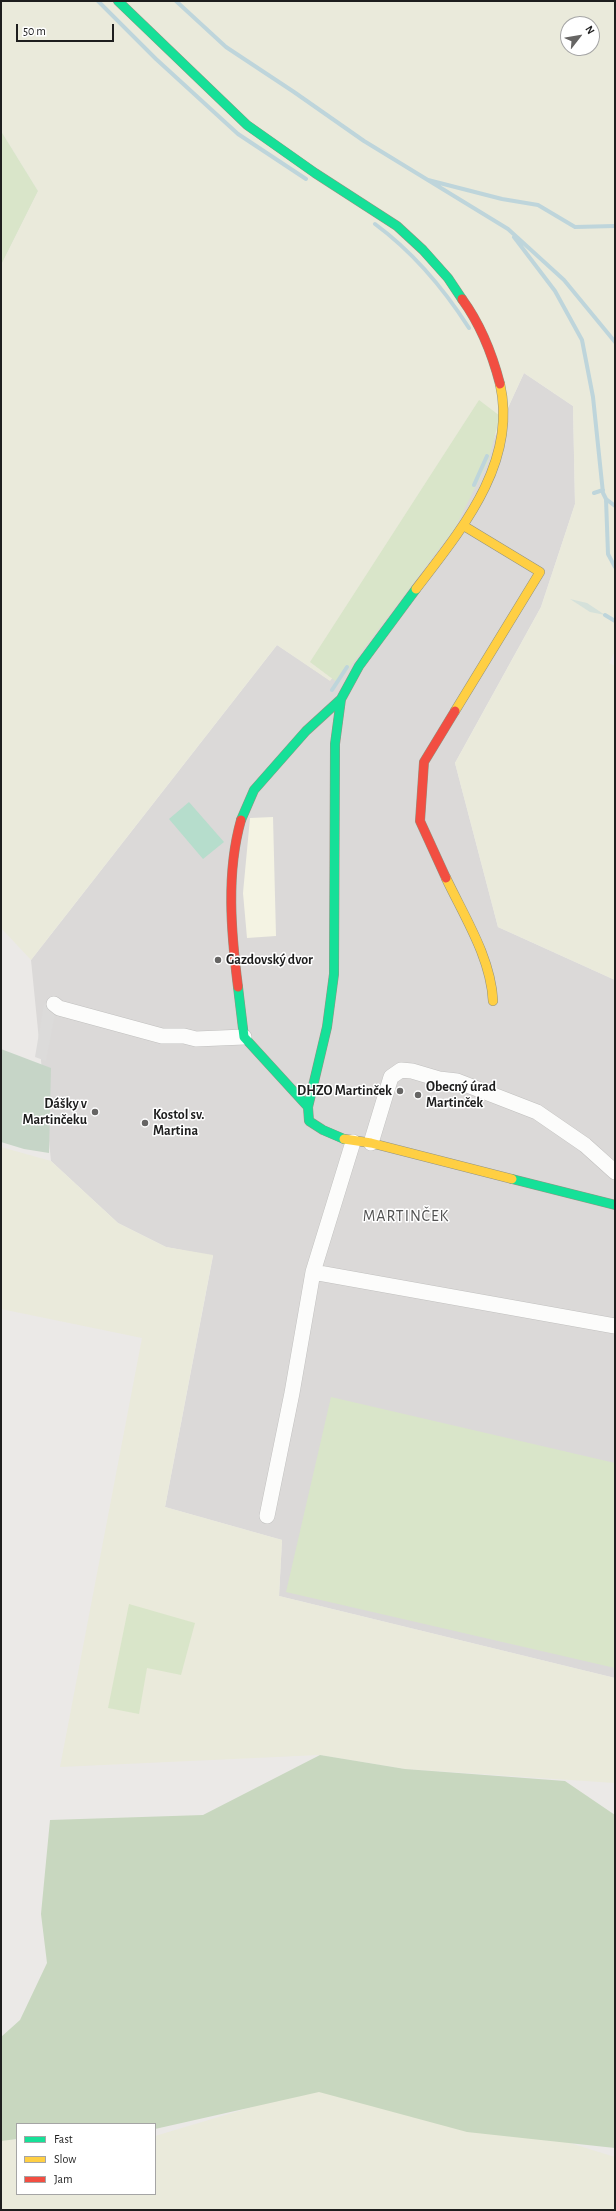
<!DOCTYPE html>
<meta charset="utf-8">
<style>
body{margin:0}
#map{position:relative;width:616px;height:2211px;overflow:hidden;background:#ebe9e7;font-family:"Alegreya Sans",sans-serif}
canvas{display:block}
.frame{position:absolute;inset:0;border:2px solid #1e1e1e;pointer-events:none}
.legend{position:absolute;left:16px;top:2123px;width:140px;height:72px;box-sizing:border-box;background:#fff;border:1px solid #a5a5a5;margin:0;padding:5px 7px;list-style:none;font-size:12px;color:#1e1e1e}
.legend li{display:flex;align-items:center;gap:8px;height:20px}
.legend b{width:20px;border:1px solid #a5a5a5}
.north{position:absolute;left:560px;top:16px;width:40px;height:40px;box-sizing:border-box;background:#fff;border:1px solid #a5a5a5;border-radius:50%;rotate:59deg;font-size:11px;font-weight:700;line-height:16px;text-align:center;color:#1e1e1e}
.north::after{content:'';display:block;margin:auto;width:14px;height:18px;background:#666564;clip-path:polygon(50% 0,100% 100%,50% 72%,0 100%)}
.scale{position:absolute;left:16px;top:24px;width:98px;height:18px;box-sizing:border-box;border:2px solid #1e1e1e;border-top:0;padding-left:5px;font-size:12px;line-height:14px;white-space:nowrap;color:#1e1e1e;-webkit-text-stroke:3px #fff;paint-order:stroke}
</style>
<div id="map">
<canvas width="616" height="2211"></canvas>
<div class="frame"></div>
<ul class="legend">
<li><b style="height:5px;background:#16e098"></b>Fast</li>
<li><b style="height:5px;background:#ffcf43"></b>Slow</li>
<li><b style="height:5px;background:#f24e42"></b>Jam</li>
</ul>
<div class="north">N</div>
<div class="scale">50 m</div>
</div>
<script>
const ctx = document.querySelector('canvas').getContext('2d');
ctx.lineJoin = 'round';
function fill(path, color) { ctx.fillStyle = color; ctx.fill(path, 'evenodd'); }
function strokePath(path, color, width, dash) { ctx.strokeStyle = color; ctx.lineWidth = width; ctx.lineCap = dash ? 'butt' : 'round'; ctx.setLineDash(dash || []); ctx.stroke(path); }
function label(font, color, halo, rows, align = 'center') {
  ctx.font = font + ' "Alegreya Sans",sans-serif'; ctx.lineWidth = 3; ctx.setLineDash([]); ctx.textBaseline = 'middle'; ctx.strokeStyle = halo; ctx.fillStyle = color; for (const [text, x, y, turn = 0] of rows) {
    ctx.save(); ctx.translate(x, y); ctx.rotate((+turn || 0) * Math.PI / 180); ctx.textAlign = isNaN(turn) ? turn : align; if (halo) ctx.strokeText(text, 0, 0); ctx.fillText(text, 0, 0); ctx.restore();
  }
}
const residential = new Path2D(`
 M524,373l49,33 2,98 -34,103 -86,156 43,164 117,53v698l-336,-82 3,-56 -117,-33 48,-251 -47,-9 -48,-24 -67,-62 -20,-201 246,-315 53,35 129,-166z`);
const education = new Path2D(`
 M273,817l3,119 -29,2 -4,-45 7,-75z`);
const farmland = new Path2D(`
 M1,1h614v650l-6,12 6,3v314l-117,-53 -43,-164 86,-156 34,-103 -2,-98 -49,-33 -65,141 -129,167 -53,-36 -246,315 -30,-32v-663l37,-74 -37,-60zM568,24h24v24h-24z
 M1,1147l50,14 67,62 48,24 47,8 -48,252 117,33 -3,56 336,82v105l-210,-14 -85,-14 -260,12 82,-429 -141,-29z
 M319,2087l84,4 212,66v53h-614v-72l16,2v54h138v-58z`);
const grass = new Path2D(`
 M1,131l37,60 -37,74z
 M479,400l21,16 -12,46 -33,66 -117,155 -28,-21z
 M331,1397l284,66v205l-329,-76z
 M129,1604l66,19 -14,52 -34,-7 -8,46 -31,-6z`);
const forest = new Path2D(`
 M320,1755l85,14 160,12 50,34v333l-148,-16 -148,-40 -164,37v-5h-138v15l-16,2v-104l19,-17 27,-57 -6,-49 9,-94 153,-5z`);
const wetland = new Path2D(`
 M570,599l17,4 18,12 -15,-3z`);
const cemetery = new Path2D(`
 M1,1049l50,19 -2,85 -25,-4 -23,-7z`);
const pitch = new Path2D(`
 M189,802l35,40 -21,17 -34,-40z`);
const parking = new Path2D(`
 M44,1004l12,5 -10,52 -11,-4z`);
const stream = new Path2D(`
 M98,1l58,58 82,75 68,45
 M176,1l50,46 68,45 70,49 144,88 56,51 51,62
 M428,180l74,19 36,6 37,22 40,-1
 M375,224c38,28 69,65 94,104
 M514,237l41,54 27,49 11,57 10,96 3,6 2,55 7,13
 M474,485l13,-29
 M594,493l9,-3
 M606,499l9,7
 M605,615l10,6
 M332,690l15,-23`);
const street = new Path2D(`
 M54,1004l5,4 103,28h22l12,3 48,-2
 M371,1143l20,-66 10,-7 11,1 27,8 18,2 80,31 48,33 30,27
 M313,1272l302,54
 M267,1516l25,-123 21,-121 40,-130`);
const fast = new Path2D(`
 M118,1l129,124 68,48 82,53 26,24 25,28 14,21
 M341,699l-6,45 -1,230 -7,53 -19,80 1,14 14,9 21,9
 M241,820l13,-30 52,-59 35,-32 18,-33 57,-77
 M238,987l6,50 64,70
 M512,1179l103,26`);
const slow = new Path2D(`
 M416,589c45,-59 102,-126 84,-205
 M455,711l85,-139 -76,-46
 M446,878c18,38 45,80 47,123
 M344,1139l27,4 141,36`);
const jam = new Path2D(`
 M462,299c19,26 30,54 38,85
 M446,878l-26,-57 4,-59 31,-51
 M238,987c-7,-55 -12,-114 3,-167`);
const markers = [
 [218,960,4,"#666564"],
 [400,1091,4,"#666564"],
 [418,1095,4,"#666564"],
 [95,1112,4,"#666564"],
 [145,1123,4,"#666564"]
];
const poiNames = [
 ["Gazdovský dvor",226,960],
 ["Obecný úrad",426,1087],
 ["Martinček",426,1103],
 ["DHZO Martinček",392,1091,"right"],
 ["Dášky v",87,1104,"right"],
 ["Martinčeku",87,1120,"right"],
 ["Kostol sv.",153,1115],
 ["Martina",153,1131]
];
const quarterNames = [
 ["MARTINČEK",406,1216]
];
fill(residential, '#dbd9d8');
fill(education, '#f4f3e3');
fill(farmland, '#eaeadb');
fill(grass, '#d9e5c9');
fill(forest, '#c8d7bf');
fill(wetland, '#d5e1da');
fill(cemetery, '#c6d5c7');
fill(pitch, '#b6ddcc');
fill(parking, '#dcdbda');
strokePath(stream, '#bed5db', 4);
strokePath(street, '#c1c0bf', 16);
strokePath(fast, '#929381', 10);
strokePath(slow, '#929381', 10);
strokePath(jam, '#929381', 10);
strokePath(street, '#fcfcfb', 15);
strokePath(fast, '#16e098', 9);
strokePath(slow, '#ffcf43', 9);
strokePath(jam, '#f24e42', 9);
for (const [x, y, r, color] of markers) { const dot = new Path2D(); dot.arc(x, y, r, 0, 2 * Math.PI); ctx.fillStyle = color; ctx.fill(dot); strokePath(dot, '#fff', 1.5); }
label('bold 14px', '#1e1e1e', '#fff', poiNames, 'left');
ctx.letterSpacing = '1px';
label('16px', '#515151', '#fff', quarterNames);
ctx.letterSpacing = '0px';
</script>
